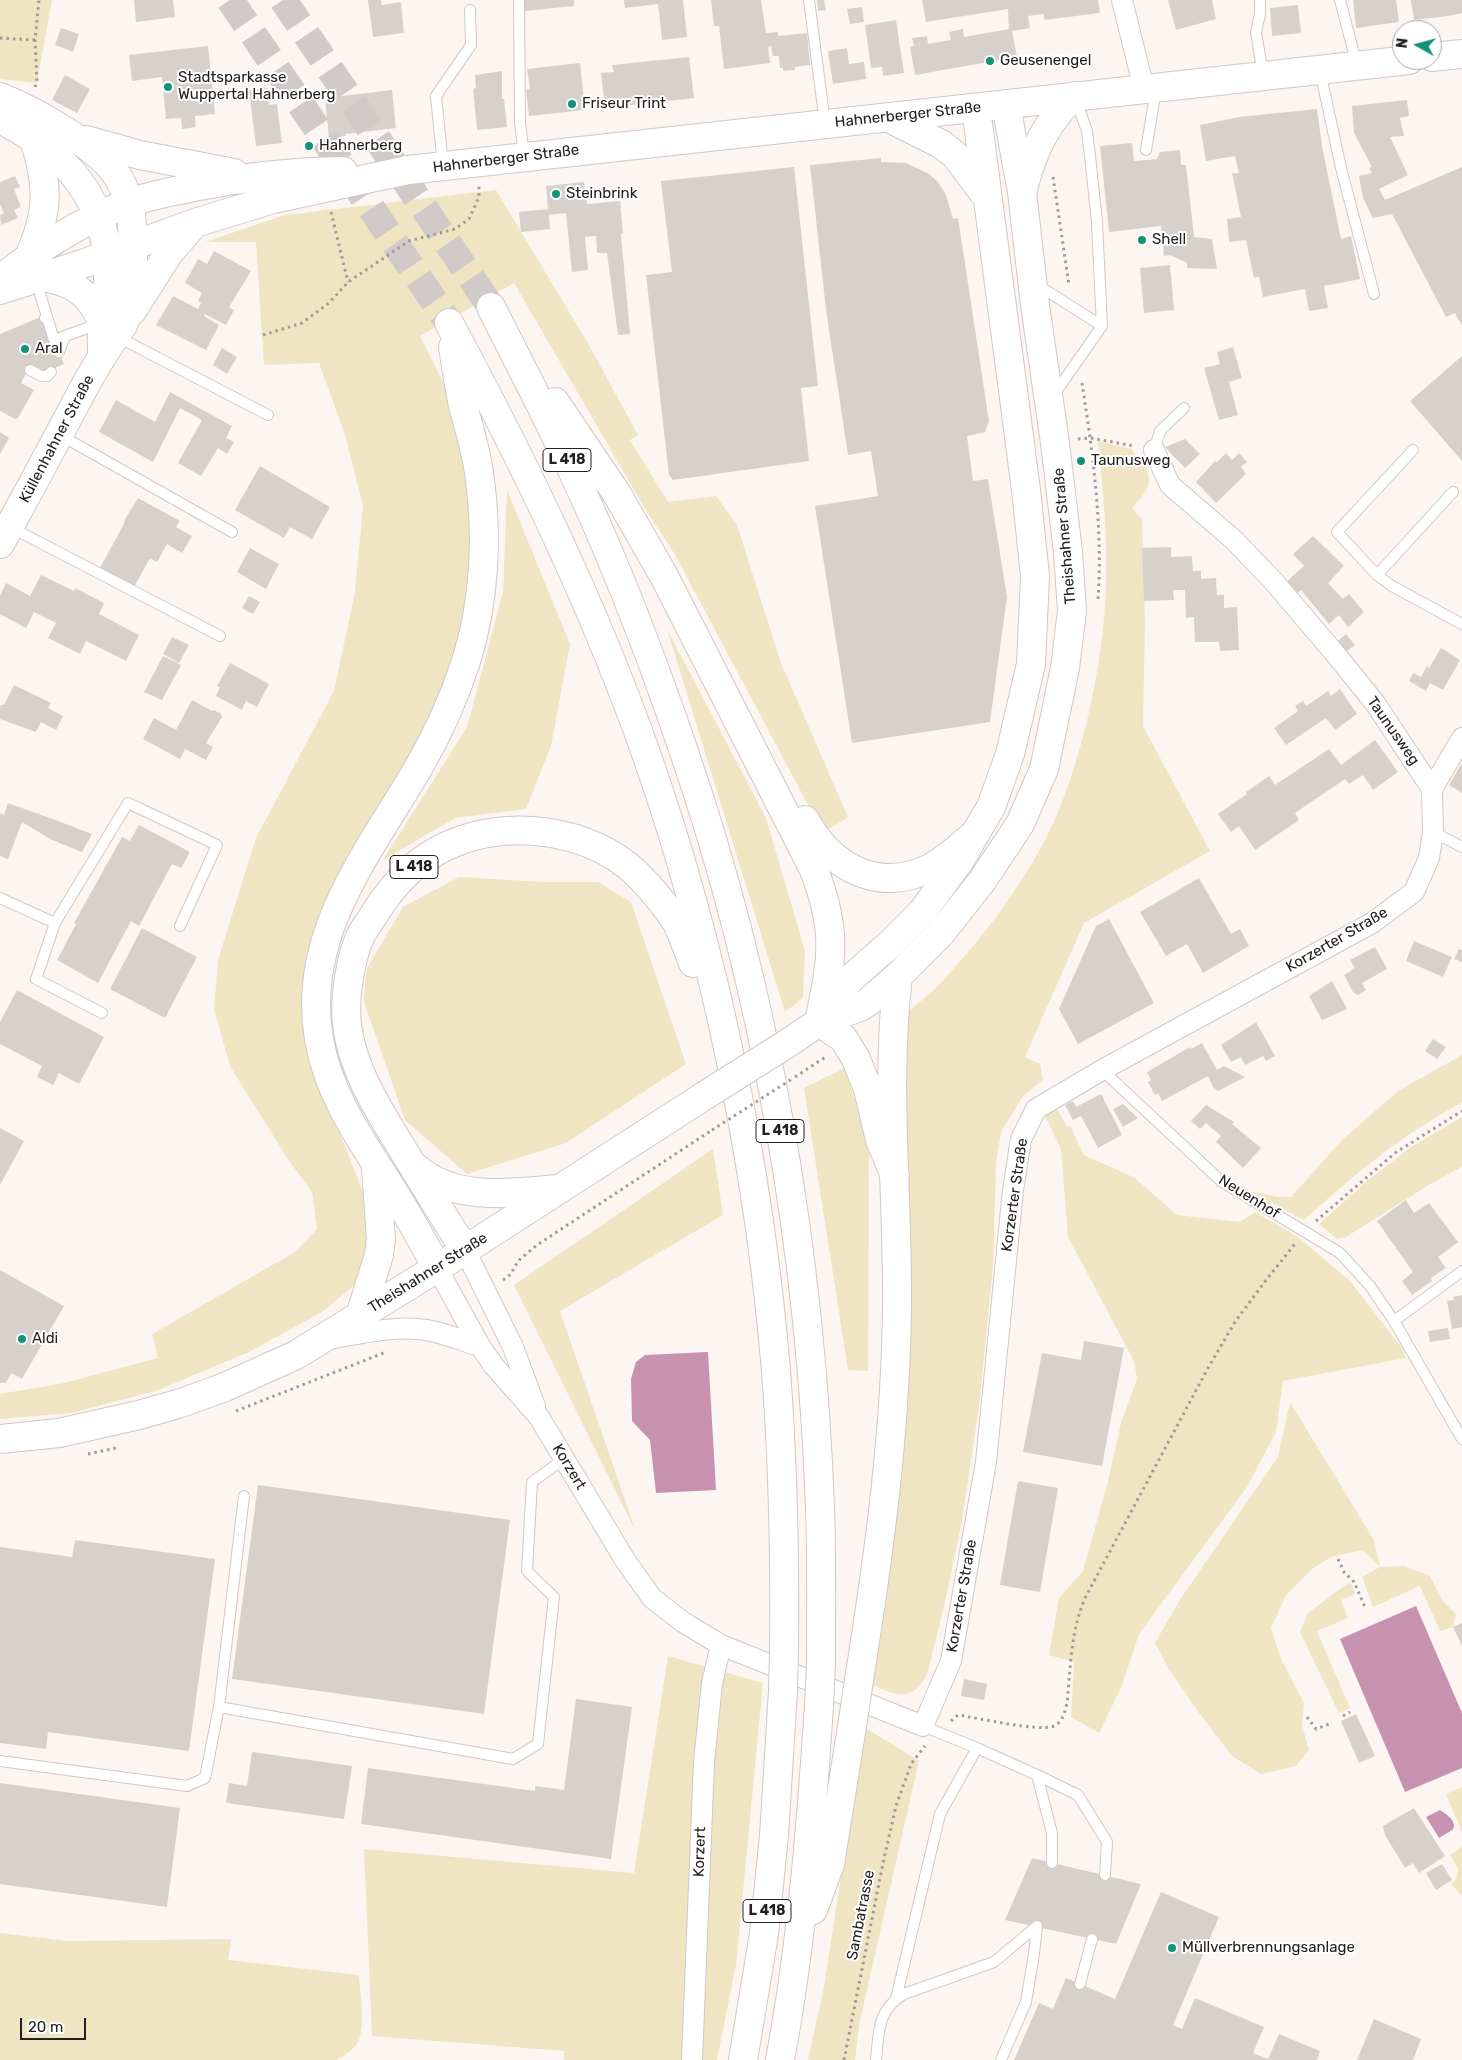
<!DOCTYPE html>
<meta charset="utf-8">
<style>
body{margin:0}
#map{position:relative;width:1462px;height:2060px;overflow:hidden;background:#fdf5f2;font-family:Rubik,sans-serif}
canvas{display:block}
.north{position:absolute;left:1392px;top:20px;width:50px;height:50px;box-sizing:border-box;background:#fff;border:1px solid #a7a6a5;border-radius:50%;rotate:277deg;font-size:14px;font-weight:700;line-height:20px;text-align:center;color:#23201f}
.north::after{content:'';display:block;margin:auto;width:18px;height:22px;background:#11927a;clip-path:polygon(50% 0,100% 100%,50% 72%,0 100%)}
.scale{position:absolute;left:20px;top:2018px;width:66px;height:22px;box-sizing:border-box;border:2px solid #23201f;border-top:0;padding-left:6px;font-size:15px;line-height:18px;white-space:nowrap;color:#23201f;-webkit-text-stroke:4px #fff;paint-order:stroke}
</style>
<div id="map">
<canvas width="1462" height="2060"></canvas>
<div class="north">N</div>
<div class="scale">20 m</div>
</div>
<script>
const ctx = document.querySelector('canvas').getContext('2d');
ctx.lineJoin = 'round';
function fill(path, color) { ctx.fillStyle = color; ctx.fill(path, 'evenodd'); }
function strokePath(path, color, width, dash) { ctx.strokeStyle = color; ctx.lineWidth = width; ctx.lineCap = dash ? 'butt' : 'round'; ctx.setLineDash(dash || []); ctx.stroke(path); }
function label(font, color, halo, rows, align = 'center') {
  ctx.font = font + ' Rubik,sans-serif'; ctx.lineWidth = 4; ctx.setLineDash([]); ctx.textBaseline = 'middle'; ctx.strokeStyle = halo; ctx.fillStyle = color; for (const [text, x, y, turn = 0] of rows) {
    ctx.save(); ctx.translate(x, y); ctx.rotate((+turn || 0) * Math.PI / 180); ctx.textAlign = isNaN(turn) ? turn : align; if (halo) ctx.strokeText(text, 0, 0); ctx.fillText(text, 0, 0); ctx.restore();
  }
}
const green = new Path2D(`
 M0,0h52l-15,83 -37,-4z
 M496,190l93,155 49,90 -8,5 38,62 48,-6 21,29 44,138 67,154 -25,16 -149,-280 -27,-41 -133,-229 -94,53 31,62 21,100 2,66 -22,108 -25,60 -86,143 -23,203 47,119 9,38 -11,43 -41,34 -73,40 -93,39 -85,22 -71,6v-25l64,-11 94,-25 -6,-24 143,-82 22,-23 -5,-37 -25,-34 -57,-92 -16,-57 4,-49 38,-122 78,-147 21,-99 8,-86 -18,-71 -26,-72 -55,2 -8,-123h-51l80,-27z
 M1098,441l34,8c3,9 9,13 14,20 9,16 -4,28 -14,39l10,11 3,103 -2,104 67,125 -126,72 -59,134 15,7 3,16 -20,16 -22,36 -5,32 -3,102 -14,141 -17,114 -17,81 -17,70c-15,32 -32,24 -59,11l33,-666c15,-13 32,-26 45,-41 42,-46 81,-98 107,-155 30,-67 49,-159 52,-232 2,-49 -3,-98 -8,-148z
 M507,490l63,154 -19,102 -25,63 -71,9 -72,42 84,-133 36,-135z
 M667,629l99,189 39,133 -2,47 -18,14z
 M459,877l86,5h53l33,20 55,162 -120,79 -99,31 -62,-54 -41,-118 2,-32 37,-63z
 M1462,1055v48c-59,30 -109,73 -158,117l-54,-29 28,6h13l52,-58 55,-48z
 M845,1068l24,79 -1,224 -20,-1 -44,-282z
 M1057,1109l10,18 3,-1 14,29 51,23 42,37 63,7 15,-10 43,25 52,44 52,67 4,10 -123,23 -7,51 -29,55 -108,147 -18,54 -22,45 -28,-16 3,-55 -25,-7 10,-57 24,-27 25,-90 13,-58 16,-44 -3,-18 -66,-124 -7,-88 -17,-35z
 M1462,1117v50l-30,16 -86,54 -9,2 -18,-15 49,-44 43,-33z
 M713,1149l10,66 -163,96 76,221 -122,-247z
 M1290,1402l84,138 6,27 24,-1 26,10 13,25 13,13 -3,13 -13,4 -20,-45 -47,21 -11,-30 18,-10 -17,-17 -32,7 -19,12 -26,26 -15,33 10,31 23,44 -2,22 7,25 -13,16 -35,8 -29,-18 -33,-43 -30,-44 -14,-26 24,-42 99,-144z
 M1351,1583l4,11 -14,6 7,18 -31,13 33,77 -11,5 -39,-81 8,-19 36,-27z
 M668,1656l95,27 -27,282 -19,95h-153v-9l-192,-15 -8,-187 270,24z
 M864,1727l55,34 -60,264 -4,35h-47l16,-73z
 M1462,1787v45l-16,-38z
 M1462,1847v49l-11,-12 5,-5 2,-10 -8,-14z
 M0,1933l67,8 164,-2 -3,21 131,15c1,18 7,50 -1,67 -4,8 -14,13 -21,18h-337z`);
const water = new Path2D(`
 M708,1352l8,138 -60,3 -6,-53 -18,-19 -1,-42 5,-17 9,-7z
 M1416,1606l46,107v55l-57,24 -65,-153z
 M1440,1810c5,3 18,12 13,19 -3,3 -10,6 -14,9l-13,-21z`);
const building = new Path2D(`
 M134,0h39l2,17 -39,5z
 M368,0h13l1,5 19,-3 3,31 -31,4z
 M523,0h51v6l-49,5z
 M624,0h59l4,37 -25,3 -4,-36 -33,4z
 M711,0h50l5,33 12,-1v4l29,-3 3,32 -15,2v3l-12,1v-3h-3l-1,-12h-6l-2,-10 -3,1 2,16 -46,6 -5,-43h-5z
 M817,0h7l2,10 -8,1z
 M922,0h176l2,13 -56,7v-6l-16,2 2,12 -18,3 5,26 -102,18 -5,-28 4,-1 -2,-8 15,-2 1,8 23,-4 -2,-8 14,-3 1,8 45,-8 -1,-20 -82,13z
 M1168,0h44l4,19 -40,11z
 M1353,0h43l3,22 -43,6z
 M1411,0h51v13l-13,3 -35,4z
 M1298,5l3,28 -29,3 -2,-28z
 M862,7l2,15 -14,2 -3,-15z
 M896,20l8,53 -21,3 -1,-9 -11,1 -6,-43z
 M61,28l18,6 -6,18 -18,-7z
 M208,46l7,68 -20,2 1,11 -14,2 -1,-11 -15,1 -4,-42 -30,4 -3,-26z
 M847,48l2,16 15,-2 2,17 -33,5 -5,-33z
 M689,57l5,41 -89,10 -4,-35 13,-1 -2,-7z
 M580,63l5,47 -56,6 -3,-26 4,-1 -3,-20z
 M502,71v28h2l3,28 -30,3 -4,-41 3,-1 -1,-13z
 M65,75l25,14 -13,24 -25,-13z
 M267,88l2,17 8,-1 5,39 -26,3 -7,-56z
 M392,90l4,38 -51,6 1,2 -17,2 -4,-40z
 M1407,100l2,16 -9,2 4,18 -14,1 18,38 -29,14 6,11 77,-33v159l-7,-13 -9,4 -54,-103 -19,4 -10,-20 -4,-22 13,-3 -3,-5 3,-1 -18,-34 -2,-27z
 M1317,109l5,37 19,93 10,-3 9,43 -36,7 4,22 -19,3 -4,-22 -42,8 -4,-20 -5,1 -8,-38 -17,2 -2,-23 14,-2 -9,-44h7l-4,-17 -29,5 -6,-36 39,-8z
 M1132,143l2,18 23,-2 3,-7 20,-2 1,15h5l8,72 18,2 5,30 -30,-1v-5l-17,-8 -6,1 -3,-30 -52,6 -9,-86z
 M881,158v4l25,1 23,11 9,8 8,13 7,24 5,-1 31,203 -4,11 -18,4 6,45 15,-2 19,118 -17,125 -138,21 -37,-237 63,-10 -7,-45 -23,4 -22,-145 -16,-145z
 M794,167l24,219 -17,2 8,73 -136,19 -4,-5 -23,-200 26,-3 -11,-91z
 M15,176l5,11 -6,2 7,18 -7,3 4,8 -17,7 -1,-10 4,-2 -4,-9v-22z
 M584,182l3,22 33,-3 3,32 -2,1 9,100 -12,1 -11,-82h-10l-1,-17 -11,1 3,33 -16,2 -6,-59 -17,2 1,14 -29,3 -2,-20 29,-3 -2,-23z
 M214,251l37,20 -22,36 5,3 -8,15 -21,-11 -1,2 15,9 -13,25 -50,-25 17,-29 25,13 3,-6 -3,-2 4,-8 -17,-10 13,-24 9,5z
 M1170,265l4,45 -30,3 -4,-45z
 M43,316l21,48 -23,10 -12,-6 -8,15 13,7 -16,28 -3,1 -15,-8v-77z
 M1233,347l9,31 -13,4 9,33 -19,5 -15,-52 16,-4 -3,-12z
 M222,348l15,9 -10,17 -14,-9z
 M1462,356v105l-52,-60z
 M170,392l62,34 -6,12 8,4 -7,12 -9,-6 -17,28 -23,-13 24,-43 -22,-12 -27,54 -54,-30 17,-32 39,22z
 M0,432l9,6 -9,16z
 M1185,439l15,15 -15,14 -20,-21z
 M1226,453l6,7 7,-7 8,9 -6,5 5,7 -30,29 -20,-21 19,-21 2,1z
 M260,466l70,41 -18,32 -22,-12 -6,11 -49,-28z
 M138,498l42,23 -4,6 16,9 -10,17 -15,-9 -10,18 -7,-4 -19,35 -35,-18 27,-49 2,-7z
 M1313,536l31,30 -16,17 15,16 6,-5 15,18 -16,15 -9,-12 -10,9 -28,-34 -5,4 -10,-12 18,-16 -11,-12z
 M1171,547v10l21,-1 1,15h8v8l15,-1 1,17h7v13l13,-1 2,43 -19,1 -1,-9h-24l-1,-25 -8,1 -1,-28h-12l1,10 -30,1 -2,-53z
 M250,548l29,16 -13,25 -29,-17z
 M41,575l33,16 1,-3 29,15 -5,11 40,21 -13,26 -40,-20 -6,13 -32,-16 8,-15 -22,-11 -8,16 -26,-14v-18l6,-13 24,13z
 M249,596l11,6 -7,12 -11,-6z
 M1346,634l9,11 -9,7 -9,-10z
 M172,637l17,8 -10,18 -16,-9z
 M1441,648l19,12 -17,30 -13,-7 -4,8 -17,-10 4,-8 8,4 6,-11 2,2z
 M163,656l18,9 -19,35 -18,-8z
 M230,663l39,21 -12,23 -11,-6 -4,9 -26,-14 4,-9 -3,-1z
 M14,685l37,18 -3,5 15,8 -7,14 -15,-8 -5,10 -36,-13v-11l1,-3h3z
 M1340,689l17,25 -22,16 -9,-12 -40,27 -12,-17 24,-17 -3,-5 8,-5 3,5 22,-15 3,5z
 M192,700l20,11 2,-1 7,4 1,3 -16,26 7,4 -7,13 -21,-11 -5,10 -37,-20 11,-21 22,12z
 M1375,740l23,32 -25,18 -10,-15 -14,9 -4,-5 -50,34 4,7 -44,30 -16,-24 -8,6 -13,-18 29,-20 -1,-2 23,-16 6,9 54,-36 12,16z
 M1462,763v30l-13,-8z
 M8,803l50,18 34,13 -10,18 -30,-12 -30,-18 -14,37 -8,-3v-43l4,2z
 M139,825l51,27 -9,16 -9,-4 -33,62 -8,-5 -33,62 -41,-23 19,-36 -2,-1 48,-86 8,4z
 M1199,878l32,56 9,-5 9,17 -46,27 -16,-29 -21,12 -26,-44z
 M1109,919l45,84 -76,41 -19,-35 37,-83z
 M142,928l55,29 -32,61 -55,-29z
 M1414,941l38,16 -9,20 -37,-16z
 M1375,947l12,22 -25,14 4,7 -8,5 -5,-3 -9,-17 11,-7 -5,-8z
 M1459,949l3,1v12l-8,-3z
 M1332,981l15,28 -25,11 -13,-24z
 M17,990l87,47 -25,47 -20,-11 -6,12 -16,-8 5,-11 -42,-22v-22z
 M1256,1022l19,34 -9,5 -3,-5 -18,9 -4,-8 -10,5 -10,-17z
 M1433,1039l13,8 -9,12 -12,-8z
 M1202,1043l15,27 7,-4 21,11 -27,14 -5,-4 -5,-11 -46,25 -4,-8 -3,2 -7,-13 3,-2 -4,-8 43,-25 1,2z
 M1101,1094l21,41 -24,13 -17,-32 -8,4 -8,-15 8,-4 3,6z
 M1123,1104l15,14 -15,9 -10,-18z
 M1206,1105l28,17 -2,2 29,24 -18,20 -27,-26 5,-6 -15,-13 -6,6 -9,-8z
 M0,1128l24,13 -24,44z
 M1406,1200l8,13 15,-10 29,39 -20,15 8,11 -15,10 1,3 -20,14 -10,-14 11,-9 -36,-51z
 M0,1270l64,36 -42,73 -11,-6 -5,10h-6z
 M1462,1295v32l-10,2 -5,-28 7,-1 -1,-3z
 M1448,1328l2,11 -20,3 -2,-11z
 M1084,1341l40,7 -22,118 -79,-14 19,-99 39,7z
 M1018,1481l40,7 -18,104 -40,-7z
 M258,1485l252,35 -26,194 -252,-35z
 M75,1540l140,19 -26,192 -141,-19 -2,17 -46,-6v-196l72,10z
 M1462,1623v23l-9,-19z
 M964,1679l23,5 -3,16 -23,-4z
 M576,1699l56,8 -21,152 -250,-35 7,-56 167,23v-5l29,4z
 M1356,1714l19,42 -16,7 -18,-42z
 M252,1752l100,14 -8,53 -118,-16 3,-20 18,3z
 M0,1783l180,25 -13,99 -167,-23z
 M1414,1808l31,48 -26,17 -6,-10 -8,5 -20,-33 -2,-9z
 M1032,1858l109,26 -25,60 -111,-24z
 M1442,1864l10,16 -16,10 -10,-17z
 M1161,1892l58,25 -46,108 9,4 13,-31 69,29 -11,26 15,6 11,-25 41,17 -3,9h-303l25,-57 14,6 13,-31 49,21z
 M1374,2019l47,20 -8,21h-56z`);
const highwayTunnel = new Path2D(`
 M230,0l219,323
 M283,0l208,307`);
const path = new Path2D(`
 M0,38l35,2
 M35,87l2,-5 -2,-42 4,-40
 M1053,177l16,108
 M331,212l17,70
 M263,335l39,-12 27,-20 19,-21 61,-41 46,-12 14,-10 10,-22v-11
 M1082,383c11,71 21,145 16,217
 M1078,439l13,-1 43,8
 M795,1077l32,-21
 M1316,1221l79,-68 67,-42
 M503,1280l8,-6 7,-13 19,-16 175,-115
 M236,1411l150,-59
 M88,1454l28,-6
 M1338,1559l6,13 10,10 11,25
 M1343,1716l7,-4
 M1307,1717l9,12 16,-6
 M951,1721l7,-6c20,3 80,17 96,11 9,-4 11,-15 13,-23 4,-38 3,-69 18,-105l123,-230 27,-46 31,-42 29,-36
 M844,2060l39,-197 13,-57 15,-42 14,-18`);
const lane = new Path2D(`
 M519,0l1,122 4,34
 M809,0l16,123
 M1260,0v14l-4,18 7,43
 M1340,0l17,65
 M1320,71l21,97 33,126
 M1075,97l12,34 3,25 7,66 5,104
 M1146,150l10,-61
 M443,165l-7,-69 35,-51 -1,-35
 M36,280l11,37 -2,1
 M1036,284l66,42 -49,70
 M47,317l7,23 47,-17
 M116,336l152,79
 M59,352l6,-16
 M30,370l11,6h6l4,-4
 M60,435l172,97
 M1154,450l6,-19 24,-23
 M1413,450l-76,82 40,43 15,11 70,38
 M10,527l210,109
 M1377,575l76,-83
 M1433,832l29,15
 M0,898l55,25 73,-120 89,42 -37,81
 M55,923l-19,56 66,34
 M1102,1070l119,111 119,72 30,33 24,35 68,118
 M1394,1321l68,-50
 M219,1707l25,-211
 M923,1726l54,22 60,27 15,58v30
 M0,1761l187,25 18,-8 14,-71 294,52 25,-15 16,-147 -27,-26 5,-89 32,-23
 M1037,1775l41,20 29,47 -2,33
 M1080,1984l12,-45
 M896,1999l44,-185 37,-66
 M876,2060c3,-28 1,-50 28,-66l90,-32 43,-36
 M1001,2060l25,-58 8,-48 3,-28`);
const street = new Path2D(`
 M1122,0l22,89
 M1154,450l16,35 64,55 41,43 62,73 38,47 57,86
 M465,1250l48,97 22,59
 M437,1268l43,78 14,20 45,51 86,143 27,38 31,24 38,23 202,81 28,-65 35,-199 27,-272 8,-51 15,-30 66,-39 270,-147 42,-31 15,-34 4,-26 -1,-43 30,-51
 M328,1339c26,-4 64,-13 89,-10 21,1 42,11 63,17
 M692,2060l12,-298 8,-79 9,-38`);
const secondary = new Path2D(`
 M1432,57l30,-3
 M0,97c33,13 100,50 118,80 15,23 15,55 15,81 0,21 -1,48 -10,67 -3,5 -7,9 -9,13 -10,15 -19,30 -28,46 -28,53 -57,107 -86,160
 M889,118l52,26 14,11 31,41
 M0,119c66,34 111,82 108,161 -1,14 -4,27 -5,41 -2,11 -1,23 -1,35
 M86,140l54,15 94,18
 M1023,189c9,-36 23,-68 52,-93
 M29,257c20,-46 20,-70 5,-118
 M43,277c30,5 47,16 59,45
 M0,280c38,-32 80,-58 126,-76 21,-8 45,-12 67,-17 50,-10 99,-15 150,-16
 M0,290l85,-27 110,-40 78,-24 135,-29 1001,-110
 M132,311l37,-58 25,-29
 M819,1022l29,-41 42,-37 32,-32 37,-50 16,-28 16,-27 19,-53 21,-90 4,-88 -9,-86 -50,-382
 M785,1045l34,-23 41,-15 8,-5 30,-26 43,-43 41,-52 38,-57 24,-55 21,-101 7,-57 -4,-59 -13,-109 -20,-138 -13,-113 -16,-87
 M0,1439l59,-6 80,-18 42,-12 44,-16 71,-32 141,-87 267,-172`);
const highway = new Path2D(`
 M491,307c24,48 50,97 73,146 46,96 85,196 119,296 83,240 128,505 137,759 2,52 1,104 1,156
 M449,323c76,141 146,285 199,436 67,192 111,409 128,612 7,92 9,185 8,278
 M555,402l62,92 47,82 150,294c24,62 18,89 5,152l24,16 13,21 12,30 12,51 15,36
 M805,820c25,46 71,73 123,49 17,-8 32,-23 47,-35
 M416,1168c40,34 94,25 143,21
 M465,1250c-21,-33 -42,-67 -62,-100 -24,-40 -50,-78 -56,-125 -3,-25 3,-69 15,-92 4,-7 9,-13 13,-20 18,-29 42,-54 74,-68 59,-27 141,-16 188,29 15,15 29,32 40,49 6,13 11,27 16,40
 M437,1268c-15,-28 -30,-55 -47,-82 -29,-46 -62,-92 -71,-147 -18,-105 49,-185 98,-269 20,-34 37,-71 49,-109 19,-59 22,-127 13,-188 -3,-23 -10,-45 -16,-67 -4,-20 -7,-40 -10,-59
 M360,1316l19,-61 2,-16 -5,-69
 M859,1680c20,-125 37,-249 38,-376 1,-109 -12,-219 1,-328
 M813,1910l17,-46 23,-144
 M743,2060l21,-126 10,-98 9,-145
 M780,2060c22,-117 31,-235 39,-354`);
const pathBridge = new Path2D(`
 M712,1130l80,-51`);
const secondaryBridge = new Path2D(`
 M704,1096l81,-51`);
const highwayBridge = new Path2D(`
 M783,1691l1,-42
 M819,1706l2,-42
 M853,1720l6,-40`);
const markers = [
 [990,61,5,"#11927a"],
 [168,87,5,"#11927a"],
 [572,104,5,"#11927a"],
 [309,146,5,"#11927a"],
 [556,194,5,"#11927a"],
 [1142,240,5,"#11927a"],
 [25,349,5,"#11927a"],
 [1081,461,5,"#11927a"],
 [22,1339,5,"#11927a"],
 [1172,1948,5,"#11927a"]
];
const shields = [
 [567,460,48],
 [414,867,48],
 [780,1131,48],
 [767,1911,48]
];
const shieldNames = [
 ["L 418",567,460],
 ["L 418",414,867],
 ["L 418",780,1131],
 ["L 418",767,1911]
];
const poiNames = [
 ["Geusenengel",1000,61],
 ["Stadtsparkasse",178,78],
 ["Wuppertal Hahnerberg",178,95],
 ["Friseur Trint",582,104],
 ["Hahnerberg",319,146],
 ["Steinbrink",566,194],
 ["Shell",1152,240],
 ["Aral",35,349],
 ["Taunusweg",1091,461],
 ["Aldi",32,1339],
 ["Müllverbrennungsanlage",1182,1948]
];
const streetNames = [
 ["Hahnerberger Straße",908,115,-6],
 ["Hahnerberger Straße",506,159,-7],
 ["Küllenhahner Straße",57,439,-62],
 ["Theishahner Straße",1065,536,-95],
 ["Taunusweg",1393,731,55],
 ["Korzerter Straße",1337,940,-30],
 ["Korzerter Straße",1015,1195,-82],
 ["Neuenhof",1249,1197,32],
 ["Theishahner Straße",428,1273,-32],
 ["Korzert",569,1467,59],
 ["Korzerter Straße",962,1596,-80],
 ["Korzert",700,1852,-88],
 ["Sambatrasse",861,1915,-79]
];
fill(green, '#f0e5c2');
fill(water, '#c792b0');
fill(building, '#d7d1cc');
strokePath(highwayTunnel, '#d1cac8', 28, [28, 14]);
strokePath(lane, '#cfc8c5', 12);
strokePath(street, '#cfc8c5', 22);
strokePath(secondary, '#cfc8c5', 30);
strokePath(highway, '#cfc8c5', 30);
strokePath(path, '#a09b98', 3, [2.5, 4]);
strokePath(lane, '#fff', 10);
strokePath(street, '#fff', 20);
strokePath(secondary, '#fff', 28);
strokePath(highway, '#fff', 28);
strokePath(secondaryBridge, '#cfc8c5', 30, []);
strokePath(highwayBridge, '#cfc8c5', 30, []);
strokePath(pathBridge, '#a09b98', 3, [2.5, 4]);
strokePath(secondaryBridge, '#fff', 28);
strokePath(highwayBridge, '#fff', 28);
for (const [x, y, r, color] of markers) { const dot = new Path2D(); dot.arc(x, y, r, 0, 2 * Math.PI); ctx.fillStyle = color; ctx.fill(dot); strokePath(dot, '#fff', 2); }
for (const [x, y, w] of shields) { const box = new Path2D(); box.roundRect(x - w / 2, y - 11.5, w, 23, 4); ctx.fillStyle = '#fff'; ctx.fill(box); strokePath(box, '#23201f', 1); }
label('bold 14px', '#23201f', null, shieldNames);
label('15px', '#23201f', '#fff', poiNames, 'left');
label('15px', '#23201f', '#fff', streetNames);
</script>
